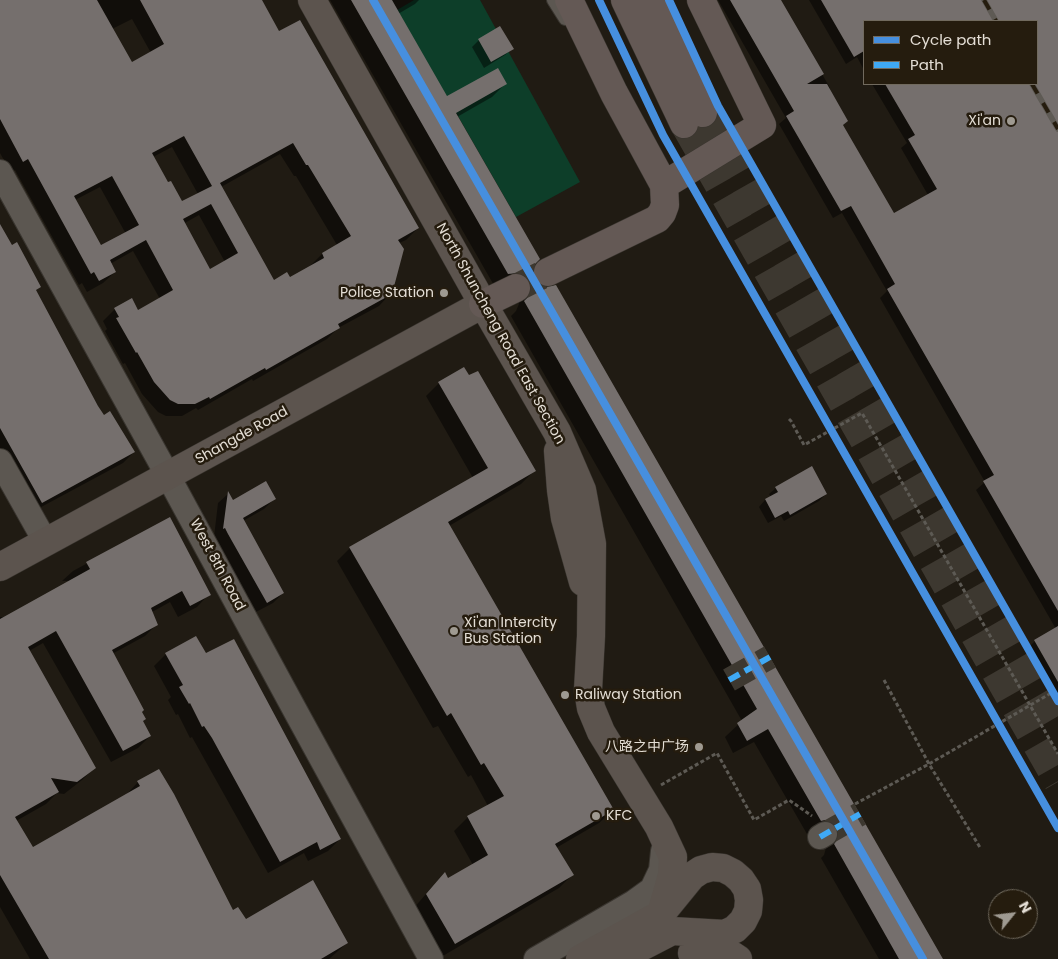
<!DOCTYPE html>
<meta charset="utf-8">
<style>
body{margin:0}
#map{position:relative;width:1058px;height:959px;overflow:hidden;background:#201b13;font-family:Poppins,sans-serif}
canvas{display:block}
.legend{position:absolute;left:863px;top:20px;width:175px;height:65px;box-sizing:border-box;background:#251c0e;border:1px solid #716a5e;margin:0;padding:6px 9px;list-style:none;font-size:15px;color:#e4ded5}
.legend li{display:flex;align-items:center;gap:10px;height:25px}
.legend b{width:25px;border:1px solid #716a5e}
.north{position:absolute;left:988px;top:889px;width:50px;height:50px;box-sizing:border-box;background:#251c0e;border:1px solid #716a5e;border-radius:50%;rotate:61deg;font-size:14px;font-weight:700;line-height:20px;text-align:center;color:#e4ded5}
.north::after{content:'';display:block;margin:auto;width:18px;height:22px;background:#9f9a91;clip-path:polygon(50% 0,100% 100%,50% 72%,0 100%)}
</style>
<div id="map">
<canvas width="1058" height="959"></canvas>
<ul class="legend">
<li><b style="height:6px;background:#468fdf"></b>Cycle path</li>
<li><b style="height:6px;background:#3fa9f5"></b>Path</li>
</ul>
<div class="north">N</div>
</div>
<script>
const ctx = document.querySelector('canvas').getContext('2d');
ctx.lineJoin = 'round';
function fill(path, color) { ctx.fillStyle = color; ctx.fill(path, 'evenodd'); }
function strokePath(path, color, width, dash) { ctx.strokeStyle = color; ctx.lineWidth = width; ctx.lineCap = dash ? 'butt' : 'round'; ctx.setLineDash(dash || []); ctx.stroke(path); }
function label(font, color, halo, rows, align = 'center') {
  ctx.font = font + ' Poppins,"Noto Sans SC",sans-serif'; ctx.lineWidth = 5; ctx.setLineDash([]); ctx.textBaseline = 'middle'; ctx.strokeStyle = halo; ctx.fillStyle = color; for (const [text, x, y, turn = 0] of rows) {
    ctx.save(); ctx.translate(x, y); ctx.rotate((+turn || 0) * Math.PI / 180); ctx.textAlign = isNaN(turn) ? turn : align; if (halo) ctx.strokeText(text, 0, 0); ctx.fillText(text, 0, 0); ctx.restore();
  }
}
const green = new Path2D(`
 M414,0h66l100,182 -64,35 -119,-207z`);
const shadow = new Path2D(`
 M2,0h259l18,33 139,195 -12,12 -7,3 -8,50 -12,13 -41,22 -11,11 -74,42 -1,-2 -54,31 -2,-2 -14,8h-16l-8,-4 -16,-18 -17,-31 -2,1 -18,-33 2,-2 -4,-8 12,-12 23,2 22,-12 -27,-48 -23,13 5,8 -12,11 -16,9 -5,-9 -3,2 -64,-115 -4,3 -11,-20v-152zM132,19l19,34 -20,11 -19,-35zM172,147l26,47 -16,9 -15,-19 -14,-27zM280,154l14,22h2l41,69 -15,9 -12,12 1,1 -21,12 -17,3 -52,-95zM100,187l26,47 -25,13 -26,-47zM199,215l26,47 -16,9 -26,-47z
 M330,0h89l-4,4 -17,10 48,84 59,-14 -13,13 -35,20 77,147 -3,6 2,10 409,679h-63l-58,-101 3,-3 2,-7 -3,-8 -12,-7 -4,1 -53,-92 -21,11 -8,-16 17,-16 -231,-405 5,-5 3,-7 -2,-10 -22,-7z
 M718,0h62l50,88 -1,2 18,31 -5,5 52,89 34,-20 -27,-47 6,-5 -35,-59h165v-63h-173v49l-7,-13 -11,7 -37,-64h249v703l-31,-54 8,-8 21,-12 -80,-139 9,-8 -105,-184 7,-7 -45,-78 -9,5 -54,-94 7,-6z
 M479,40l33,8 -7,7 -21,13 -12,-21z
 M0,227l11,20 29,40 -5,4 69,126 30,35 -11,11 -93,50 -30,-55z
 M439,383l95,88 -13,13 -72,42 164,284 -14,13 -43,25 16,27 -13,13 -118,69 -28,-48 19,-22 41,-22 -19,-34 14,-14 20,-11 -17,-31 -3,2 -30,-51 -5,2 -96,-167 13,-13 123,-70 -47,-82z
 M776,488l50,6 -7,7 -35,20 -3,-5 -13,7 -9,-16 6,-7 6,-3 -2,-3z
 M228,494l4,8 42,-3 -10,10 -21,12 40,72 -10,10 -17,9 -42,-75 4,-34z
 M169,519l40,75 -12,13 -19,10 -8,-15 -18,10 5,12 -12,12 -33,18 29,58 1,10 8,14 -12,12 -27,14 -68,-119 -14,8 65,117 -12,12 -18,14 -7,-1 -11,11 -30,17 16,28 94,-54 12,-13 20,-12 75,142 13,9 101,22 -18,16h-299l-30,-52v-290h6l64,-36h-8l11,-10z
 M196,638l9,17 135,184 -12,12 -20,10 -4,-8 -36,20 -76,-136 -2,1 -12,-24 -2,1 -8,-15 3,-3 -17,-31 12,-12z`);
const building = new Path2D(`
 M0,0h97l35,62 32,-18 -24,-44h122l17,31 21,-11 119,208 -21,12 6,9 -12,45 -54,30 2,4 -74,42 -1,-2 -55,31 -1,-2 -14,7h-17l-8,-4 -16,-18 -17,-30 -1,1 -20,-35 3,-1 -5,-9 18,-10 6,12 35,-20 -27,-50 -36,20 6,12 -17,9 -5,-9 -3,2 -63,-115 -5,3 -23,-43zM184,136l28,50 -30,15 -11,-20 -3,1 -16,-29zM293,143l13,22h2l43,71 -29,17 2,5 -34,19 -3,-5 -13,8 -54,-97zM112,176l27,49 -38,20 -27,-49zM211,204l27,49 -28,16 -27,-50z
 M351,0h41l55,96 51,-28 9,16 -51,29 84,146 -5,5 -2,6 1,9 6,6 6,2 10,-2 387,674h-44l-65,-115 3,-4 2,-6 -3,-7 -5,-5 -6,-2 -4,1 -53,-92 -21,12 -10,-18 20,-14 -233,-408 5,-5 2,-6 -1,-9 -5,-6 -7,-2 -10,1z
 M730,0h51l43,74 -17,10h20l21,37 -5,4 51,88 43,-24 -29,-50 7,-4 -30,-51h152v-63h-173v30l-10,6 -33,-57h237v611l-75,-130 11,-6 -107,-186 8,-5 -44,-78 -10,5 -55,-95 8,-5z
 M500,26l14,23 -23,13 -13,-23z
 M0,224l12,21 5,-3 24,45 -5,3 62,116 6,9 6,-4 25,41 -93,51 -42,-75z
 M464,367l5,8 9,-4 58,100 -88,51 166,288 -59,34 19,31 -119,69 -29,-50 19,-22 3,6 40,-23 -21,-39 37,-20 -20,-33 -3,2 -30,-52 -4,3 -98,-169 139,-79 -50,-86z
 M812,466l15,28 -37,21 -2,-4 -13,7 -10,-19 13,-7 -3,-5z
 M266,481l10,18 -33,19 41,75 -17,10 -39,-69 -3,-6 -2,1 5,-38 5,9z
 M170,517l41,78 -21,11 -8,-15 -31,17 7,17 -46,25 32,60 -2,2 4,7 -3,2 8,15 -28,15 -67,-120 -28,16 68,121 -19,14 -26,-4 8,14 -44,25 18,30 107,-61 -3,-5 22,-12 15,25 59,116 5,-3 8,12 67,-39 35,63 -27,16h-272l-49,-84v-256l90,-50 -4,-7z
 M1058,626v56l-24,-42z
 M196,636l10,17 28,-14 107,200 -21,11 -3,-8 -37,20 -68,-124 -8,-12 -2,1 -12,-24 -1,1 -10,-17 4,-2 -18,-32z`);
const streetTunnel = new Path2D(`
 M729,680l41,-23
 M825,834l35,-20`);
const primaryTunnel = new Path2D(`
 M703,113l355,619
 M684,124l374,658
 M516,288l32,-16`);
const path = new Path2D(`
 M789,419l2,2 13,24 58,-32 196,341
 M884,680l45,84 52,85
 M661,785l56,-32 37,67 35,-20 23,16
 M855,804l74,-40 124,-72`);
const lane = new Path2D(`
 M553,0l12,19`);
const street = new Path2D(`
 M0,172l168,304 129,238 134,245
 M0,461l45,80
 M820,837l5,-3
 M536,959l98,-57 18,-13 9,-19 2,-19`);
const secondary = new Path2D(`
 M312,0l171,304 74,128 25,58 10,54 -1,92 -3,54 3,18 10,24 58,95 14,30 -1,18 -11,39
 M558,451l3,39 4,28 18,64
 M0,567l483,-263
 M692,953c16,-2 32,-5 46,6
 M580,959l81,-45 31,-38 9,-6 11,-3 11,1 10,5 8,7 6,9 2,11 -1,11 -5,10 -8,8 -10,5 -53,-3 -54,28`);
const primary = new Path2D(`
 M625,0l59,124
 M651,0l52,113
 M664,185l98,-60 -61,-125
 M548,272l109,-53 5,-6 3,-8 -1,-20 -50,-92 -45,-93
 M483,304l33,-16`);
const rail = new Path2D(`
 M984,0l12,21
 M1032,84l26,45`);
const quiet = new Path2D(`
 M729,680l41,-23
 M820,837l40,-23`);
const cycleway = new Path2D(`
 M373,0l550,959
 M599,0l64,135 395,693
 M669,0l49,106 340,595`);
const markers = [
 [1011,121,5,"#9f9a91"],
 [444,293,5,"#9f9a91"],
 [454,631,5,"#9f9a91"],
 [565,695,5,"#9f9a91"],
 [699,747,5,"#9f9a91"],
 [596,816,5,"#9f9a91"]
];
const poiNames = [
 ["Xi'an",1001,121],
 ["Police Station",434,293],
 ["Xi'an Intercity",464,623,"left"],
 ["Bus Station",464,639,"left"],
 ["Raliway Station",575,695,"left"],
 ["八路之中广场",689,747],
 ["KFC",606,816,"left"]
];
const streetNames = [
 ["North Shuncheng Road East Section",500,334,61],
 ["Shangde Road",242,436,-29],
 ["West 8th Road",217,565,62]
];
fill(green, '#0d3e29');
fill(shadow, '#0007');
fill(building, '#756f6d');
strokePath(streetTunnel, '#3d3830', 24, [24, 12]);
strokePath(primaryTunnel, '#3d3830', 28, [28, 14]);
strokePath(lane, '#39352f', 14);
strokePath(street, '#39352f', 26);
strokePath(secondary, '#39352f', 29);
strokePath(primary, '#39352f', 29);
strokePath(path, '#5d5a54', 3, [4, 2.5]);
strokePath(lane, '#5c5751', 12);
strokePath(street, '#5c5751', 24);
strokePath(secondary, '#5c544e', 28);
strokePath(primary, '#645955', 28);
strokePath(rail, '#5e5a54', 5.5);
strokePath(rail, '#251c0e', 4, [11]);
strokePath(quiet, '#3fa9f5', 6, [12, 6]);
strokePath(cycleway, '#468fdf', 8);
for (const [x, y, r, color] of markers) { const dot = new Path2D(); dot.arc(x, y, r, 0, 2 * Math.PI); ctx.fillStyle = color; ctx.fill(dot); strokePath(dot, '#251c0e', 2); }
label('14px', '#e4ded5', '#251c0e', poiNames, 'right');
label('14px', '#e4ded5', '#251c0e', streetNames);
</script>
